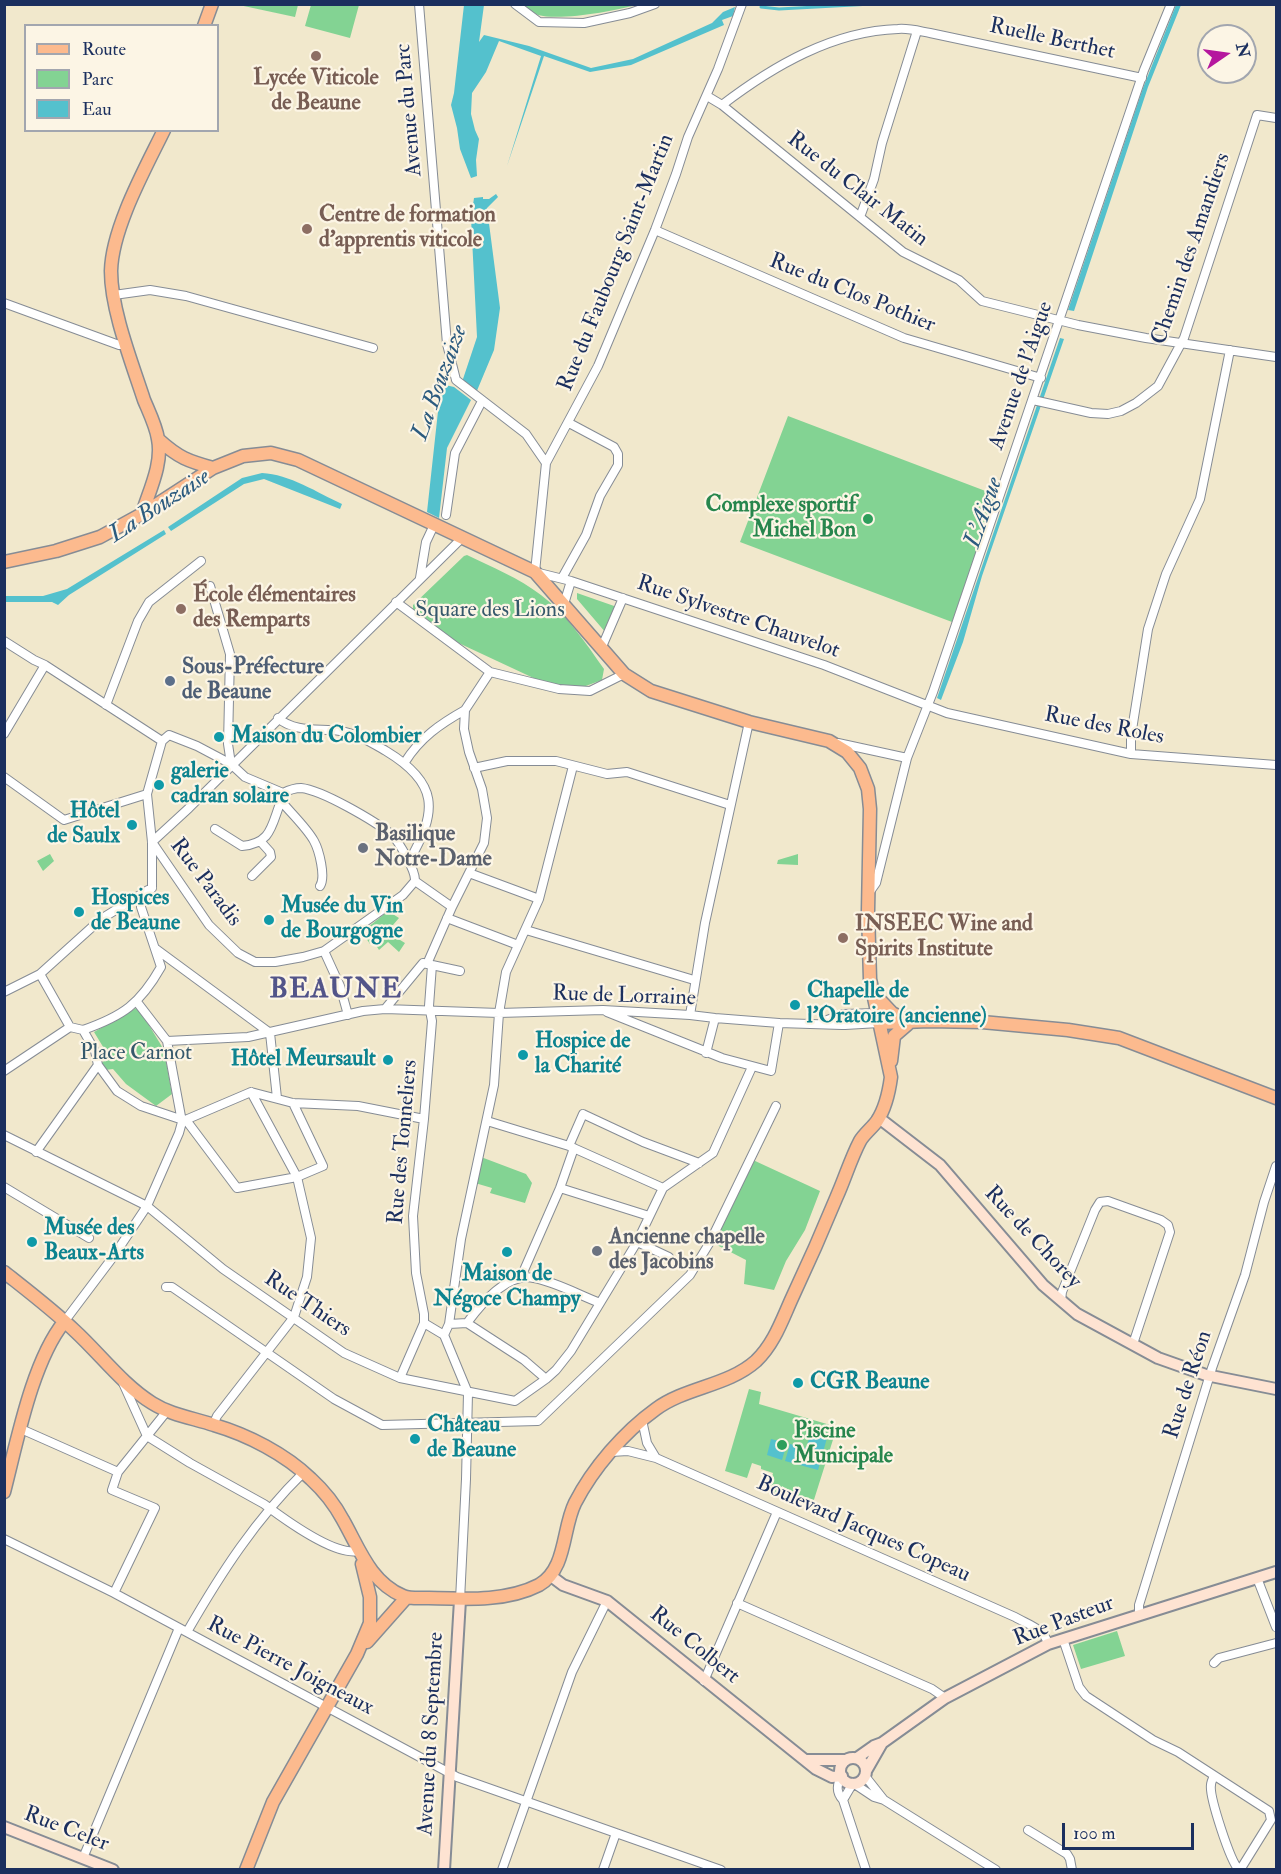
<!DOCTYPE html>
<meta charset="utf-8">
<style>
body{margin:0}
#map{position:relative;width:1281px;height:1874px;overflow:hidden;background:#f1e8cc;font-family:"IM FELL Double Pica",serif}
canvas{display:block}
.frame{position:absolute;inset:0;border:6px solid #1b2f5e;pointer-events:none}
.legend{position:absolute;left:24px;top:24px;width:195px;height:108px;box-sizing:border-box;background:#fcf5e5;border:2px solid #a2a6af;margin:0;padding:8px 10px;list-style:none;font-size:18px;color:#1b2f5e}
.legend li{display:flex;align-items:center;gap:12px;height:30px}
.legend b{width:30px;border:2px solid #a2a6af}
.north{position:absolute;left:1197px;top:24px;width:60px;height:60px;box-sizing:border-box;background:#fcf5e5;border:2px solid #a2a6af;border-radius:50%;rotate:77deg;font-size:16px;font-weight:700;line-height:24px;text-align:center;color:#1b2f5e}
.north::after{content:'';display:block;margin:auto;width:21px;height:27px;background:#b5179e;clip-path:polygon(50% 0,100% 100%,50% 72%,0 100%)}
.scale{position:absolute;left:1062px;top:1823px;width:132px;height:27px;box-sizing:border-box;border:3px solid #1b2f5e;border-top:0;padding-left:8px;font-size:18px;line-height:21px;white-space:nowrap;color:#1b2f5e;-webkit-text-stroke:4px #fcf5e5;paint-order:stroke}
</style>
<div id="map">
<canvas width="1281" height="1874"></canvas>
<div class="frame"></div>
<ul class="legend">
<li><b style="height:8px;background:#fcba8e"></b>Route</li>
<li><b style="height:16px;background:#83d393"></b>Parc</li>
<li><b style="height:16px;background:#54c1cd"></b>Eau</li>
</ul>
<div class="north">N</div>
<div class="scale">100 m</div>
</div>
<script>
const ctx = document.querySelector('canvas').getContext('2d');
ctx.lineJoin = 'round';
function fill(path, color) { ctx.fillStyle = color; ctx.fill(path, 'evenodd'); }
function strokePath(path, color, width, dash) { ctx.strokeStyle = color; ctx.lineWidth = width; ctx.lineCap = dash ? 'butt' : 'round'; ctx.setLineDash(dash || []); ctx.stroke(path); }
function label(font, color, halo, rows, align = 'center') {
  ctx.font = font + ' "IM FELL Double Pica",serif'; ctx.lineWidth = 4.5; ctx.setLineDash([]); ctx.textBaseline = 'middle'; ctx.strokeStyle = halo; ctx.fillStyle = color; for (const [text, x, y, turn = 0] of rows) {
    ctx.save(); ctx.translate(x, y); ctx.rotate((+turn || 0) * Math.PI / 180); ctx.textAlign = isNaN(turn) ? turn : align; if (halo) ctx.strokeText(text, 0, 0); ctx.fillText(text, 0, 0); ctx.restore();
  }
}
const green = new Path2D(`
 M239,5l58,-1 1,1 -3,12z
 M311,5h48l-9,33 -45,-12z
 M522,5v-1l114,1c-21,6 -76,16 -98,10 -5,-2 -11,-7 -16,-10z
 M788,416l208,79 -44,127 -212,-80z
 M467,555c25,12 52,23 74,40 26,20 44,47 63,74l-2,11 -19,7h-9l-32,-5 -92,-43 -37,-29v-5l51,-49z
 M577,593l40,14 -11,26 -29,-34z
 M50,854l4,7 -11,10 -6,-10z
 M798,854v11l-21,-1 1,-4z
 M388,911l11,7 -12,14 18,11 -6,9 -11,-10 -9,8 -5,-8 -4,2 -8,-12z
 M138,1007l26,43 8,44 -16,12 -30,-22 -13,-15 -8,1 -4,-7 7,-4 -3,-9 -11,-18z
 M481,1157l45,17 6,9 -7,20 -35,-10 2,-5 -17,-5z
 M753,1160l67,31 -15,39 -19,31 -12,29 -30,-6 2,-24 -33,-17z
 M749,1389l12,3 -2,12 78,23 -25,79 -44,-14 5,-19 -12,-4v-3l-9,-3 -5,15 -22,-7z
 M1117,1631l8,25 -44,13 -8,-24z`);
const water = new Path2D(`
 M464,5h20l-5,37 5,-7 45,11 62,22 42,-9 79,-36 11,-11 12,-5 -2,9 -11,4 2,5 -93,40 -41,7 -46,-16 -37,110 34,-110 -42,-15 -13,31 -14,21 -1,21 4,16 4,9 -3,21 1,16 -6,2 -11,-29 -3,-21 -6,-23 3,-12z
 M1176,5h5l-33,82 -74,224 -6,-1 75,-222z
 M496,194l2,3 -11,11 13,100 -6,42 -18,43 -14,-11 15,-45 -6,-119 3,-20 9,-1v2h6z
 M1060,338l4,1 -82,237 -19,66 -22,58 -4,-2z
 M441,384l13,3 17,13 -24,48 -8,70 -12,-6z
 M262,473c27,1 56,20 80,31l-2,5 -76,-30 -20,5 -73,47 -3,-4 74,-49z
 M164,530l2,4 -97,61 -11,10 -6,-3h-47v-6h38l24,-7z
 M811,1433l16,5 -9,32 -33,-9 5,-17 16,4z
 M771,1439l16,4 -5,17 -15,-5z`);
const stream = new Path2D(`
 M761,7l18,2 93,-5`);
const street = new Path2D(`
 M419,4l28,340 9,36 70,54 20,29
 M515,4l24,18 45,1 46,-10 25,-9
 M742,4l-24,65 -30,68 -12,37 -21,56 -57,136 -52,97 -11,109 36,9 253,84 123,48 184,41 145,11
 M707,96l15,9 181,147 56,28 23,21 96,24 68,13 130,19
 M722,105c51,-39 111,-74 176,-76 11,-1 21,2 32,4l212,45
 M860,217l14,-38 8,-36 35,-112
 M655,230l249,108 137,40
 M114,295l36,-5 36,6 187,52
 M4,303l115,42h7
 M1033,400l58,13 17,1 13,-3 15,-8 22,-17 26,-48 73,-223 19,3
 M446,515l9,-62 27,-52
 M420,578l6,-36 8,-17
 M562,578l24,-43 14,-39 18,-31v-11l-4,-7 -45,-24
 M210,586l20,68 -2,90 3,20
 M396,602l94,70 69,17 31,2 34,-17
 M564,604l7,-23
 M4,641l30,19 11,5 117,76
 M601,649l22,-51
 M106,705l32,-84 11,-19 52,-41
 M278,718c17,15 42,10 62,13 16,2 32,12 46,20 53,32 52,60 23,110
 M4,734l41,-69
 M162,741l7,-6 28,11 34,18 14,13 38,16
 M838,743l69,15
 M1131,754v-18l17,-107 18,-55 34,-75 30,-149
 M405,762c15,-24 35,-38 60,-52
 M474,768l33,-7h49l51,13 20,-2 103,33
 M4,777l60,43 83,-26
 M283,793c6,-3 11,-5 18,-5 21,2 74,33 91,47 7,7 24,36 23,46
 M283,793l-2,8c9,11 26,27 33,40 5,9 12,36 6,45
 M215,829l27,17c30,-3 29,-20 39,-45
 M152,842l37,-34 273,-270
 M152,842l57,83 29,28 17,9h20l28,-5 21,-6 79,-56 12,-14
 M469,873l70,26
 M252,876l19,-19 -1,-5 -9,-10
 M415,881l37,26
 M152,888v-46l-5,-48 15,-53
 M869,893l7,-10 31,-125 26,-66 211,-622 27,-66
 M447,918l71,27
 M526,930l168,50
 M156,949l114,84
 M324,951l16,35 8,29
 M427,964l25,-57 32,-64 3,-25 -5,-29 -13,-37 -5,-23 1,-19 25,-38
 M432,965l28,6
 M40,974l30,53 13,3
 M4,992l36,-18 61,-55 47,-29
 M385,1009l38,-46 9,2 -3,41 3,15 -8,98 -11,97 3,57 8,41v9l-24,55
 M607,1012l115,46 49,13 8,-48
 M690,1015l15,-92 44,-201
 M822,1022l21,-8 33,-1
 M845,1025l34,-2
 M83,1030c40,-14 57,-26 78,-63l-20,-60v-4l11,-15
 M83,1030l12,21 3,14 19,26 24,15 39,13
 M270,1033l7,65
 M167,1041l81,-4 115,-26 22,-2 114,4 104,-3 87,5 25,3 64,5 63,2
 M706,1053l9,-35
 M4,1071l66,-44
 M251,1092l42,11 65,3 66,13
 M186,1120l51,68 60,-11 26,-11 -30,-63
 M183,1121l68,-29
 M487,1121l82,25 94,42
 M4,1135l143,71 76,63 121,84 56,25 115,23 31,-22 10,-9 15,-19 66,-109 26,-54 50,-35 39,-86
 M569,1146l14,-32 60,28 56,21
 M36,1152l62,-87
 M4,1187l85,51
 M560,1188l89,28
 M637,1242l32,15
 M521,1277l39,-89 14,-40
 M166,1287h6l162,112 48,26 156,-4 152,-146 20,-33 66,-136
 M1061,1300l1,-8 33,-82 5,-8 8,-1 53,19 7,5 2,7 -37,112
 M64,1322l49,-65 34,-51 32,-73 3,-11 -15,-81 -30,-39
 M424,1323l20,12 5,-11 12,-85 33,-154 5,-72 7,-41 33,-73 34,-133
 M467,1323l57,37 22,19
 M449,1324l18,-1c14,-19 40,-51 67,-45 22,4 45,17 66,25
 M444,1335l24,58 -2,86 -6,121
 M123,1383l24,53 43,27 74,41c20,15 70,52 94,47
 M642,1420l5,23 9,15
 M213,1425l4,-9 77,-99 13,-40 4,-39 -14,-61 -46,-85
 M21,1429l97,43
 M611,1452l17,-1 28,7 359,159c12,7 30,12 33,27
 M4,1539l110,54 343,184 264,93
 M1257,1578l19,49
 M114,1593l41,-85 -43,-18 6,-18 49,-61
 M737,1603l195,86 13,9
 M1139,1615v-10l73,-237 33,-93 19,-73 12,-36
 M187,1632c34,-59 68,-112 117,-160
 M1063,1639l16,48 7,9 67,44 25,12 91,59 2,9 -31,50
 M1214,1663l5,-5 57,-15
 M704,1681l73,-169
 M842,1776c-6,9 -6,16 1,24l10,-17 21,14 10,3 112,70
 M865,1776l19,24
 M1214,1776c-1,2 -3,7 -3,9 -2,11 19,76 28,85
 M843,1800l23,70
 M1028,1830l39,24 3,5 2,11
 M83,1858l96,-230
 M502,1870l70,-198 35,-71
 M603,1870l13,-37`);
const secondary = new Path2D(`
 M879,1118l61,47 103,120 34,29 81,44 48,17 70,14
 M551,1576l12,9 44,16 209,168 16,8 10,-1
 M857,1758l17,-12 8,-3 63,-45 103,-54 228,-72
 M840 1771a13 13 0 1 1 26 0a13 13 0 1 1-26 0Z
 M806,1760h39
 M866,1771l16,-28
 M4,1827l109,43
 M444,1870l16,-270`);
const primary = new Path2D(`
 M204,26l8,-22
 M159,440c20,18 29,21 54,28
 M142,514c7,-23 21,-50 16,-75 -2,-13 -9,-27 -14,-39 -12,-37 -33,-90 -33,-129 1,-43 34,-102 53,-141
 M4,562l52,-11 44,-14 42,-23 71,-46 30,-12 28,-3 27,7 237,112 89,102 27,17 98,31 80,19 18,11 13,16 8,21 2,20 -2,102 2,68 21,98c-2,15 -6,32 -14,44 -5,7 -13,13 -17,20 -9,17 -15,37 -23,55 -14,34 -29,68 -45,102 -10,22 -18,46 -36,63 -28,25 -70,26 -100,48 -32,23 -63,59 -81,94 -13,26 -8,66 -36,82 -33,17 -75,14 -110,13 -9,0 -19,1 -26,-2 -33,-14 -44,-48 -60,-76 -8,-15 -20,-30 -32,-41 -26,-25 -63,-44 -97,-54 -21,-7 -43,-10 -62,-22 -29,-18 -52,-49 -77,-72 -22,-21 -47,-40 -71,-59
 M874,994l18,19 14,7
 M879,1023l50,-2 53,1 86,8 51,8 157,60
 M891,1061l3,-25 15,-13
 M4,1492c13,-50 28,-130 60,-170
 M367,1642l39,-44
 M246,1870l27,-68 84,-148 13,-31v-26l-8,-33`);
const markers = [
 [316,56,6,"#8d6e63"],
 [307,229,6,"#8d6e63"],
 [868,519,6,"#2e9e5b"],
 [181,609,6,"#8d6e63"],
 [170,681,6,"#5c6f8a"],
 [219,737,6,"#0f9aa8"],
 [159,785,6,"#0f9aa8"],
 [132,825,6,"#0f9aa8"],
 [363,848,6,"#6b7280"],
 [79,912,6,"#0f9aa8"],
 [269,920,6,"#0f9aa8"],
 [843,938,6,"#8d6e63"],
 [795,1005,6,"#0f9aa8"],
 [523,1055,6,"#0f9aa8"],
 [388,1060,6,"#0f9aa8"],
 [32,1242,6,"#0f9aa8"],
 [597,1251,6,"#6b7280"],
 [507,1252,6,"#0f9aa8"],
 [798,1383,6,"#0f9aa8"],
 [415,1439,6,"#0f9aa8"],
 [782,1445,6,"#2e9e5b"]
];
const streetNames = [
 ["Ruelle Berthet",1052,40,12],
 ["Avenue du Parc",410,110,-95],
 ["Rue du Clair Matin",857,190,38],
 ["Chemin des Amandiers",1192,249,-71],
 ["Rue du Faubourg Saint-Martin",617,263,-68],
 ["Rue du Clos Pothier",852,294,22],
 ["Avenue de l'Aigue",1022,376,-71],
 ["Rue Sylvestre Chauvelot",738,618,19],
 ["Rue des Roles",1104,727,11],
 ["Rue Paradis",205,883,53],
 ["Rue de Lorraine",624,997,2],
 ["Rue des Tonneliers",404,1142,-85],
 ["Rue de Chorey",1032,1238,47],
 ["Rue Thiers",307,1305,34],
 ["Rue de Réon",1189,1385,-72],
 ["Boulevard Jacques Copeau",863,1530,24],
 ["Rue Pasteur",1064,1622,-21],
 ["Rue Colbert",694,1646,39],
 ["Rue Pierre Joigneaux",290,1667,28],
 ["Avenue du 8 Septembre",432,1734,-87],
 ["Rue Celer",66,1830,21]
];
const educationNames = [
 ["Lycée Viticole",316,79,"center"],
 ["de Beaune",316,104,"center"],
 ["Centre de formation",319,216],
 ["d'apprentis viticole",319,241],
 ["École élémentaires",193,596],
 ["des Remparts",193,621],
 ["INSEEC Wine and",855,925],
 ["Spirits Institute",855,950]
];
const leisureNames = [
 ["Complexe sportif",856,506],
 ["Michel Bon",856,531],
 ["Piscine",794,1432,"left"],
 ["Municipale",794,1457,"left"]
];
const parkNames = [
 ["Square des Lions",490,611],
 ["Place Carnot",136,1054]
];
const serviceNames = [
 ["Sous-Préfecture",182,668],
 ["de Beaune",182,693]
];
const cultureNames = [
 ["Maison du Colombier",231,737],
 ["galerie",171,772],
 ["cadran solaire",171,797],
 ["Hôtel",120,812,"right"],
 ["de Saulx",120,837,"right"],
 ["Hospices",91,899],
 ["de Beaune",91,924],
 ["Musée du Vin",281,907],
 ["de Bourgogne",281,932],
 ["Chapelle de",807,992],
 ["l'Oratoire (ancienne)",807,1017],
 ["Hospice de",535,1042],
 ["la Charité",535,1067],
 ["Hôtel Meursault",376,1060,"right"],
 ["Musée des",44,1229],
 ["Beaux-Arts",44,1254],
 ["Maison de",507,1275,"center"],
 ["Négoce Champy",507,1300,"center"],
 ["CGR Beaune",810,1383],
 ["Château",427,1426],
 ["de Beaune",427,1451]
];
const worshipNames = [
 ["Basilique",375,835],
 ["Notre-Dame",375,860],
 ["Ancienne chapelle",609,1238],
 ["des Jacobins",609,1263]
];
const waterNames = [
 ["La Bouzaize",441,383,-70],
 ["La Bouzaise",160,507,-33],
 ["L'Aigue",985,513,-71]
];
const districtNames = [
 ["BEAUNE",336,991]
];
fill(green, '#83d393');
fill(water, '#54c1cd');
strokePath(stream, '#54c1cd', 3);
strokePath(street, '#868c95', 10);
strokePath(secondary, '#868c95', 14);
strokePath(primary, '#868c95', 15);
strokePath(street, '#fff', 8);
strokePath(secondary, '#fee3d2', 10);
strokePath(primary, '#fcba8e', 12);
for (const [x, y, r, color] of markers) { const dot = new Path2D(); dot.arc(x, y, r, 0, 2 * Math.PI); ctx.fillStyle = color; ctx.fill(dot); strokePath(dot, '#fcf5e5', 2); }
label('22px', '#1b2f5e', '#fcf5e5', streetNames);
label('bold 22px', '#785e54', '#fcf5e5', educationNames, 'left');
label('bold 22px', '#27864d', '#fcf5e5', leisureNames, 'right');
label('22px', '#35586b', '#fcf5e5', parkNames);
label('bold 22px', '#4e5e75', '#fcf5e5', serviceNames, 'left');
label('bold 22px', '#0d838f', '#fcf5e5', cultureNames, 'left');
label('bold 22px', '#5b616d', '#fcf5e5', worshipNames, 'left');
label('italic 24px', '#2c5b7f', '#fcf5e5', waterNames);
ctx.letterSpacing = '1.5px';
label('bold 28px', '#525489', '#fcf5e5', districtNames);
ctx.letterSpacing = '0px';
</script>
